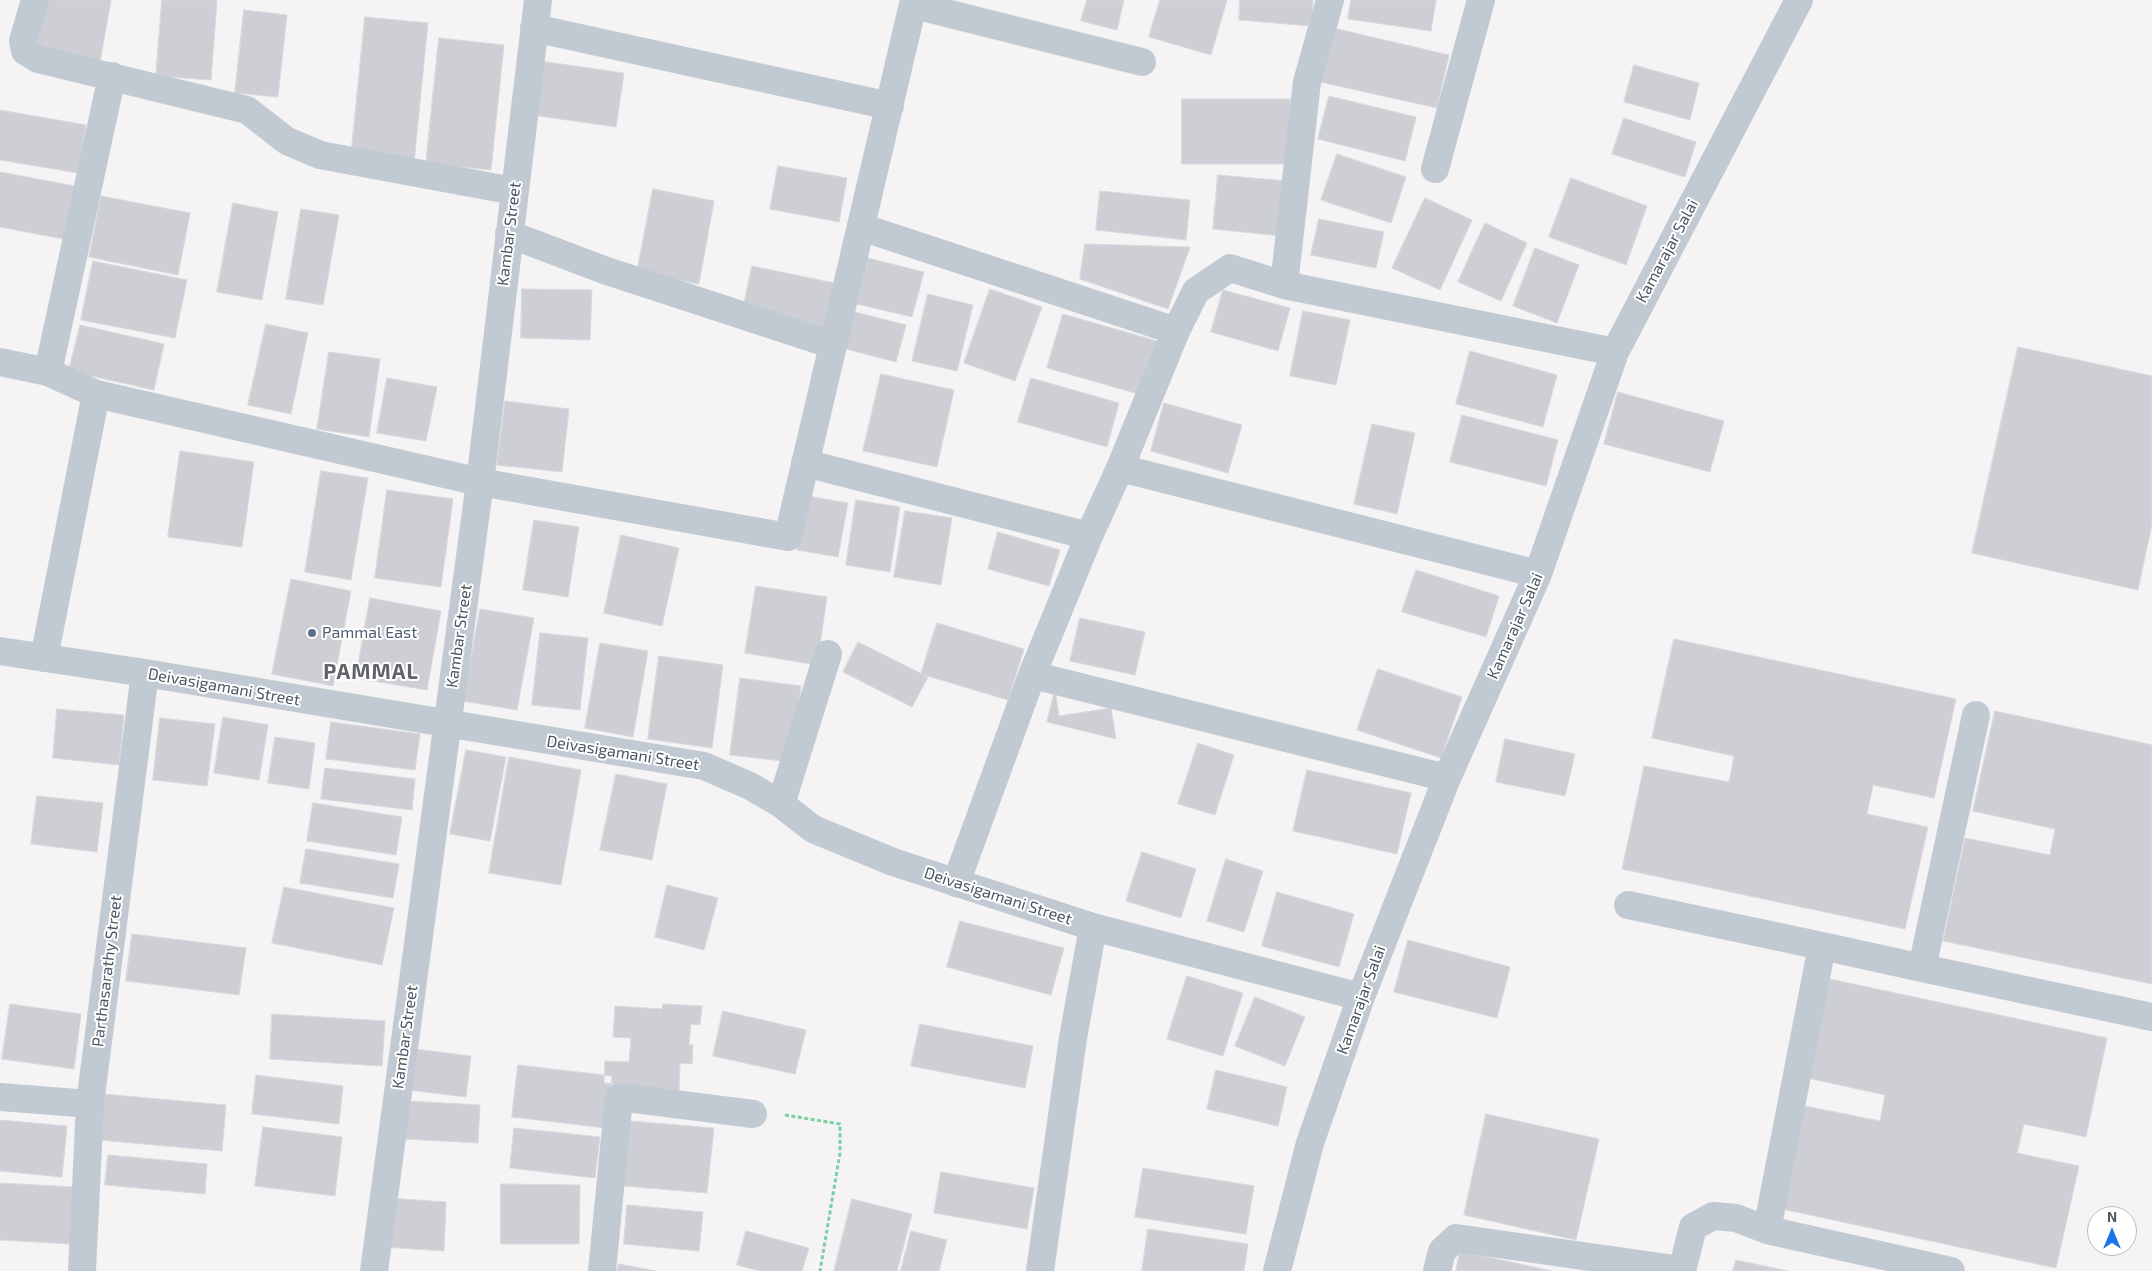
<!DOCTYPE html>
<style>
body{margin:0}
#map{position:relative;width:2152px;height:1271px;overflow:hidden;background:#f5f3f3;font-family:"Exo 2",sans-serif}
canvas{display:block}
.north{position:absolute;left:2087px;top:1206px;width:50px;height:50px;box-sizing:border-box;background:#fff;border:1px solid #b7bbc0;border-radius:50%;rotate:0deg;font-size:14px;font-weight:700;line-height:20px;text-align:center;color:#4a5661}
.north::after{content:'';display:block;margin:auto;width:18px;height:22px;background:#1a73e8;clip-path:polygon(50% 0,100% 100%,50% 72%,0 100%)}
</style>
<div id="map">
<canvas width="2152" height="1271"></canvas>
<div class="north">N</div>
</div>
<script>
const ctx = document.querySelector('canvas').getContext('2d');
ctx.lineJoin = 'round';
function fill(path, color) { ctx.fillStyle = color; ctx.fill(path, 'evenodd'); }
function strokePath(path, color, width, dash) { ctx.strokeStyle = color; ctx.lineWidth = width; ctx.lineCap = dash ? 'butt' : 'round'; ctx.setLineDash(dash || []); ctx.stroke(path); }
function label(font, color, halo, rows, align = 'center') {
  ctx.font = font + ' "Exo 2",sans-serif'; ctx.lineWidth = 4; ctx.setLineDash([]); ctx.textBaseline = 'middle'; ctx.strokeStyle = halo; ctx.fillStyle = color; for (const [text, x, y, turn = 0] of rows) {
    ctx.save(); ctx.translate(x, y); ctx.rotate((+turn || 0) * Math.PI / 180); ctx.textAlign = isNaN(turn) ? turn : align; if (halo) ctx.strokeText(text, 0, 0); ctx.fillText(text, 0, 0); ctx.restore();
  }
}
const building = new Path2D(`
 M44,0h67l-11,62 -64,-11z
 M162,0h55l-6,80 -55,-4z
 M1087,0h37l-7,30 -36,-9z
 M1160,0h67l-16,55 -62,-18z
 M1240,0h73l-2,26 -72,-6z
 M1351,0h85l-5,31 -83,-12z
 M244,10l43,5 -9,82 -43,-4z
 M365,17l63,6 -14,140 -63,-6z
 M1333,28l116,27 -12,53 -117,-26z
 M439,38l65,7 -13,125 -65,-7z
 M540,61l84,12 -8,54 -84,-12z
 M1634,65l65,18 -9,37 -66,-18z
 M1329,96l87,21 -11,44 -87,-22z
 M1182,99h108v65h-108z
 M0,110l86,15 -8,48 -78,-13z
 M1624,118l72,24 -11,35 -73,-23z
 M1337,154l69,23 -15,46 -70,-23z
 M778,166l69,12 -8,44 -69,-13z
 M0,172l80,15 -11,53 -69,-13z
 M1218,175l69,6 -5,55 -69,-7z
 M1571,178l76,28 -21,59 -77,-28z
 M653,189l61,12 -15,83 -62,-12z
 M1100,191l90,9 -4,40 -90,-10z
 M101,196l89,17 -12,62 -89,-18z
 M1425,198l47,22 -32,70 -48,-22z
 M233,203l45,9 -16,88 -45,-8z
 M301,209l38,6 -16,90 -37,-6z
 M1319,219l65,13 -8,36 -65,-13z
 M1485,223l42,20 -26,58 -43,-19z
 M1085,244l105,3 -22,62 -88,-30z
 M1535,248l44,17 -22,58 -44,-17z
 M868,258l56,14 -12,45 -55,-13z
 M93,261l94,19 -12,58 -94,-18z
 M752,266l82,17 -11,48 -81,-17z
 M522,289l70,1 -2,50 -69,-2z
 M990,289l52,18 -27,74 -51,-18z
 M1223,290l67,18 -12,43 -67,-19z
 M928,294l45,11 -16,66 -45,-10z
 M851,311l55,14 -10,37 -54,-14z
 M1303,311l47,9 -14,65 -46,-9z
 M1063,314l94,27 -15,54 -95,-27z
 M266,324l42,9 -17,81 -43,-9z
 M80,325l84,19 -10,46 -85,-19z
 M2018,347l134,29v148l-14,66 -166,-37z
 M1470,351l87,24 -14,52 -87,-23z
 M329,352l51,7 -11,78 -52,-8z
 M881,374l73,16 -17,77 -74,-16z
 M387,378l50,9 -11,54 -49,-8z
 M1031,378l88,25 -12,44 -89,-25z
 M1618,392l106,29 -14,51 -106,-28z
 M505,401l64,8 -7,63 -65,-7z
 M1164,403l78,22 -14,48 -77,-22z
 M1462,415l96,25 -12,46 -96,-24z
 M1372,424l43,9 -18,81 -43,-10z
 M180,451l74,11 -12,85 -74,-10z
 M321,471l47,7 -17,102 -46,-8z
 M387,490l66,9 -12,88 -66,-9z
 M807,496l41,7 -10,54 -41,-7z
 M856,500l44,7 -10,65 -44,-7z
 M905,511l47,7 -11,67 -47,-8z
 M534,520l45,7 -11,70 -45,-7z
 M998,532l62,18 -11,36 -61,-17z
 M621,535l58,13 -17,78 -58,-13z
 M1416,570l83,26 -13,41 -84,-25z
 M291,579l60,12 -18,95 -61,-12z
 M756,586l71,11 -10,68 -72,-12z
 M370,598l71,13 -14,79 -71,-12z
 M480,609l54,9 -17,92 -54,-9z
 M1080,618l65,14 -10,43 -65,-14z
 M937,623l87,26 -16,51 -87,-26z
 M540,633l48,5 -8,72 -48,-5z
 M1674,639l282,60 -22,99 -61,-13 -6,29 61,13 -23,102 -283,-60 22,-103 85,16 5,-26 -82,-18z
 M858,642l70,35 -16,30 -69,-35z
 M600,643l48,8 -15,86 -48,-9z
 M659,656l64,9 -11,83 -64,-9z
 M1378,669l84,28 -21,61 -84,-28z
 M740,678l61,8 -10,76 -61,-7z
 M1055,690l4,26 52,-8 5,31 -69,-17z
 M57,709l67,6 -5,50 -66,-7z
 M1995,711l157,34v239l-209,-43 22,-103 85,17 5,-26 -82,-18z
 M223,717l45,8 -9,55 -45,-7z
 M160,718l55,6 -8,62 -54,-6z
 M331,722l89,12 -5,36 -89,-11z
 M275,737l40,6 -6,46 -41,-6z
 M1505,739l70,15 -10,42 -69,-14z
 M1198,743l36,12 -19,60 -37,-11z
 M466,750l40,7 -16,84 -40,-7z
 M509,757l72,13 -20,115 -72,-12z
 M325,768l90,11 -3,31 -91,-11z
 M1307,770l104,23 -14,61 -104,-23z
 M616,774l51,10 -15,76 -52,-10z
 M37,796l66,7 -6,49 -66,-8z
 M313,803l89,14 -6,38 -89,-14z
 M306,849l93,15 -6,34 -93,-15z
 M1142,852l54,17 -15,49 -55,-17z
 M1226,859l37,12 -19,61 -37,-11z
 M667,885l51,13 -14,52 -49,-13z
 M284,887l110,21 -12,57 -110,-22z
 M1277,892l77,22 -15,53 -77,-21z
 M960,921l104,27 -13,47 -104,-28z
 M132,934l114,14 -7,47 -113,-14z
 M1408,940l102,27 -13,51 -103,-26z
 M1187,976l56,17 -20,63 -56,-17z
 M1825,978l282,60 -21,99 -62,-13 -7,29 62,13 -23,102 -283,-61 22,-103 85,17 5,-26 -82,-18z
 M1255,997l50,20 -20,49 -50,-20z
 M10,1004l71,10 -7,55 -72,-10z
 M663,1004l39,2 -2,19 -9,-1 -2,21h4l-1,19 -12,-1 -1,30 -40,-2v-5l-35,-3 1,-22 24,1 2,-24 -18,-1 2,-31 47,3z
 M723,1011l83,19 -11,44 -82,-18z
 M272,1014l113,7 -3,45 -112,-7z
 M920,1024l113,22 -8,42 -114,-22z
 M406,1048l65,8 -5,41 -65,-8z
 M518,1065l94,11 -6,52 -94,-11z
 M1216,1070l71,17 -9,39 -71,-17z
 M256,1075l87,11 -4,38 -87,-10z
 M103,1094l123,11 -4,46 -123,-11z
 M407,1101l73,4 -2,38 -73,-4z
 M1486,1114l113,25 -23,101 -112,-25z
 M0,1120l67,6 -5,51 -62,-6z
 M630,1121l84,7 -7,65 -83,-7z
 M263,1127l79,10 -7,59 -80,-10z
 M514,1128l86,9 -5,41 -85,-10z
 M108,1155l99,9 -2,30 -100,-9z
 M1143,1168l111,18 -8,48 -111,-17z
 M941,1172l93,16 -7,41 -93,-16z
 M0,1183l74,4 -3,57 -71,-4z
 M501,1184l79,1 -1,59h-78z
 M387,1198l59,4 -2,49 -60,-4z
 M852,1199l60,15 -15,57h-63z
 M627,1205l76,7 -4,39 -75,-7z
 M1148,1229l100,15 -4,27h-102z
 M746,1231l63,17 -7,23h-42l-23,-6z
 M911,1231l36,9 -8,31h-38z
 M1460,1251l92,20h-96z
 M1736,1260l52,11h-55z
 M619,1264l37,7h-39z`);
const path = new Path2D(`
 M785,1115l55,9v29l-20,118`);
const minor = new Path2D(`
 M35,0l-12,41 2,10 13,8 209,51 40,31 33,14 194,36
 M914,5l228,57
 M534,28l356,78
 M1435,169l46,-169
 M861,227l315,104
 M509,234l95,36 229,75
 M1284,285l23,-203 23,-82
 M0,362l48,10 48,22 384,88 308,55 126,-537
 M48,372l64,-296
 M805,463l284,73 31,-68 418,106
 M1120,468l56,-137 20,-40 34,-23 54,17 331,67
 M0,651l145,22 559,93 46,20 31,18 32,25 80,33 200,65 268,70
 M44,658l52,-264
 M1032,675l415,103
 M781,804l47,-150
 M956,883l76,-208 57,-139
 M1628,905l194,41
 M1922,968l230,49
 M0,1097l90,7
 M1767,1230l55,-284 100,22 54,-253
 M82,1271l8,-167 55,-431
 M374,1271l106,-789 58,-482
 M602,1271l17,-174 134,17
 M1040,1271l33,-233 20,-111
 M1277,1271l33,-128 51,-146 86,-219 91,-204 77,-222 184,-352
 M1437,1271l5,-20 14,-13 226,32
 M1682,1271l11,-44 20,-11 23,2 31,12 184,41`);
const markers = [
 [312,633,5,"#5c6f8a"]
];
const streetNames = [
 ["Kambar Street",509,234,-83],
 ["Kamarajar Salai",1667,251,-62],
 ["Kamarajar Salai",1515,626,-66],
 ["Kambar Street",459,636,-82],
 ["Deivasigamani Street",224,687,10],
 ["Deivasigamani Street",623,753,9],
 ["Deivasigamani Street",998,896,18],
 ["Parthasarathy Street",107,971,-83],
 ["Kamarajar Salai",1361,1000,-70],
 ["Kambar Street",405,1037,-82]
];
const serviceNames = [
 ["Pammal East",322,633]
];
const districtNames = [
 ["PAMMAL",371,672]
];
fill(building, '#cdcfd5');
strokePath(building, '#d7d9de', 1);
strokePath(path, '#7ad0a6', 3, [4, 2.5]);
strokePath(minor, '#c1cad2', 28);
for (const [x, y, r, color] of markers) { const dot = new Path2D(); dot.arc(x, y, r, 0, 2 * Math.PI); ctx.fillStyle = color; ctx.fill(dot); strokePath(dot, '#fff', 2); }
label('16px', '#4a5661', '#fff', streetNames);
label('16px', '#4e5e75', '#fff', serviceNames, 'left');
ctx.letterSpacing = '1px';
label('bold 21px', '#5f6368', '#fff', districtNames);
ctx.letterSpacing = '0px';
</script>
